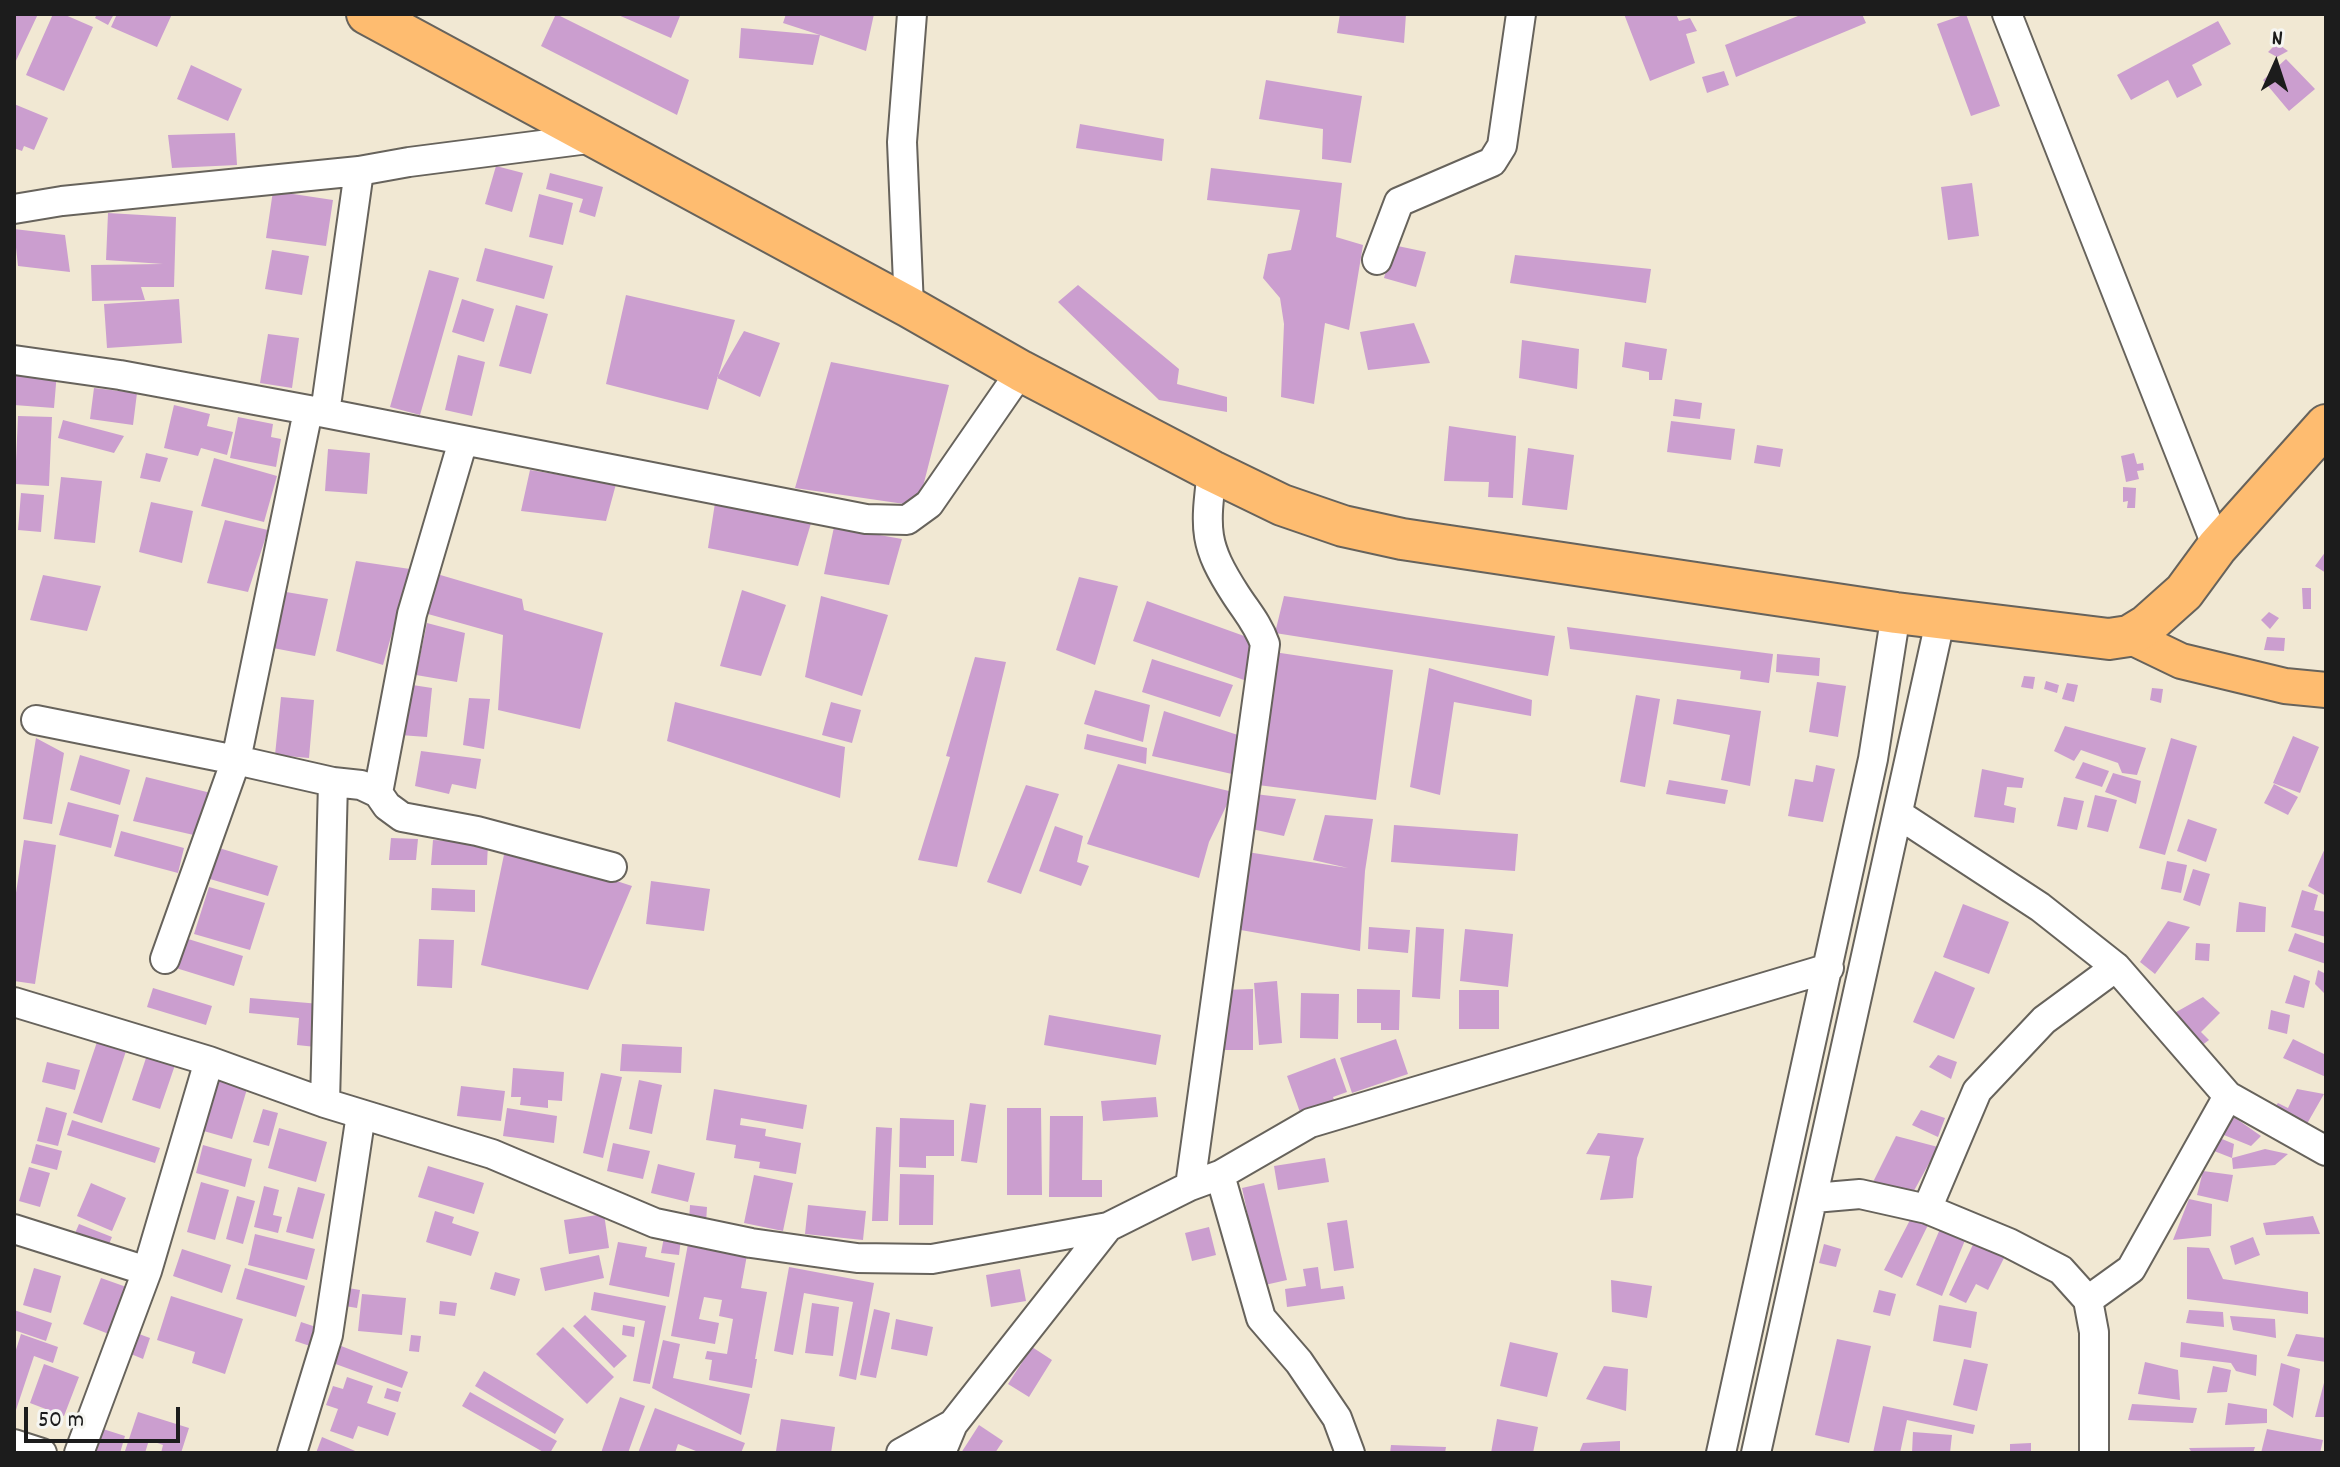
<!DOCTYPE html>
<style>
body{margin:0}
#map{position:relative;width:2340px;height:1467px;overflow:hidden;background:#f1e8d3;font-family:Dekko,sans-serif}
canvas{display:block}
.frame{position:absolute;inset:0;border:16px solid #1c1c1c;pointer-events:none}
.north{position:absolute;left:2236px;top:24px;width:80px;height:80px;-webkit-text-stroke:6px #f6f6f2;paint-order:stroke;rotate:3deg;font-size:22px;font-weight:700;line-height:32px;text-align:center;color:#1c1c1c}
.north::after{content:'';display:block;margin:auto;width:28px;height:36px;background:#1c1c1c;clip-path:polygon(50% 0,100% 100%,50% 72%,0 100%)}
.scale{position:absolute;left:24px;top:1407px;width:156px;height:36px;box-sizing:border-box;border:4px solid #1c1c1c;border-top:0;padding-left:10px;font-size:24px;line-height:28px;white-space:nowrap;color:#1c1c1c;-webkit-text-stroke:6px #f6f6f2;paint-order:stroke}
</style>
<div id="map">
<canvas width="2340" height="1467"></canvas>
<div class="frame"></div>
<div class="north">N</div>
<div class="scale">50 m</div>
</div>
<script>
const ctx = document.querySelector('canvas').getContext('2d');
ctx.lineJoin = 'round';
function fill(path, color) { ctx.fillStyle = color; ctx.fill(path, 'evenodd'); }
function strokePath(path, color, width, dash) { ctx.strokeStyle = color; ctx.lineWidth = width; ctx.lineCap = dash ? 'butt' : 'round'; ctx.setLineDash(dash || []); ctx.stroke(path); }
const building = new Path2D(`
 M14,14h24l-24,51z
 M53,14h10l30,13 -29,64 -38,-16z
 M97,14h17l-6,11 -13,-7z
 M117,14h55l-15,33 -46,-20z
 M556,14l133,66 -12,35 -136,-69z
 M616,14h60l4,2 -9,22z
 M786,14h88l-8,37 -46,-16 -7,30 -74,-7 2,-30 79,7 -37,-12z
 M1340,14h66l-2,29 -67,-10z
 M1624,14h52l3,7 11,-3 7,13 -11,3 9,29 -45,18z
 M1803,14h59l4,9 -130,54 -11,-32z
 M1966,14l34,92 -29,10 -34,-92z
 M2218,21l13,23 -39,21 10,20 -25,13 -9,-18 -37,20 -14,-25z
 M2277,43l11,8 -11,6 -9,-5z
 M2286,59l29,30 -26,22 -26,-31z
 M191,65l51,24 -14,32 -51,-22z
 M1724,71l5,14 -22,8 -5,-16z
 M1266,80l96,16 -11,67 -29,-4 1,-30 -64,-10z
 M14,104l34,14 -14,32 -10,-4 -2,5 -8,-3z
 M1080,124l84,15 -2,22 -86,-13z
 M235,133l2,32 -65,3 -4,-33z
 M496,166l27,7 -11,39 -27,-8z
 M1211,168l131,15 -6,54 27,8 -14,85 -24,-7 -11,81 -33,-7 3,-73 -4,-26 -17,-20 5,-24 23,-4 9,-40 -93,-10z
 M550,173l53,14 -8,30 -16,-5 4,-13 -37,-10z
 M1972,183l7,53 -31,4 -7,-53z
 M273,191l60,9 -7,46 -60,-8z
 M539,194l34,9 -10,42 -34,-8z
 M108,213l68,4 -2,70h-33l4,13 -53,1 -1,-36 72,-1 -57,-4z
 M14,229l51,6 5,37 -52,-6z
 M1393,245l33,7 -10,35 -32,-9z
 M485,248l68,18 -9,33 -68,-18z
 M272,250l37,6 -7,39 -37,-6z
 M1515,255l136,14 -5,34 -136,-20z
 M429,270l30,8 -39,137 -30,-8z
 M1078,285l101,84 -2,15 50,13v15l-68,-12 -101,-98z
 M626,295l109,25 -27,90 -102,-26z
 M179,299l3,44 -75,5 -3,-44z
 M462,299l32,10 -10,33 -32,-10z
 M516,305l32,9 -17,60 -32,-8z
 M1414,323l16,40 -62,7 -8,-38z
 M744,331l36,12 -20,54 -43,-19z
 M268,334l31,4 -7,50 -32,-5z
 M1522,340l57,9 -2,40 -58,-11z
 M1625,342l42,7 -5,31h-13v-8l-27,-5z
 M458,355l27,7 -13,54 -27,-6z
 M831,362l118,23 -31,121 -123,-18z
 M14,369l43,3 -3,36 -40,-3z
 M94,388l43,5 -4,32 -43,-6z
 M1675,399l27,4 -2,16 -27,-3z
 M174,405l36,9 -3,12 26,6 -6,23 -26,-7 -3,8 -34,-8z
 M18,416l34,1 -3,69 -34,-2z
 M238,417l35,7 -2,13 10,2 -5,28 -46,-9z
 M63,420l61,16 -10,17 -56,-15z
 M1671,421l64,8 -4,31 -64,-8z
 M1449,426l67,10 -3,62 -25,-1 1,-15 -45,-1z
 M1757,445l26,4 -3,18 -26,-4z
 M1528,448l46,7 -7,55 -45,-5z
 M328,449l42,4 -3,41 -42,-3z
 M146,453l22,5 -8,24 -20,-4z
 M2134,453l3,11 6,-1 1,7 -7,1 2,8 -13,3 -5,-26z
 M214,458l63,18 -13,46 -63,-16z
 M530,470l86,14 -10,37 -85,-10z
 M61,477l41,4 -7,62 -41,-4z
 M2123,487l13,1 -1,20h-8l1,-7 -5,1z
 M21,493l23,2 -3,37 -23,-2z
 M151,502l42,9 -11,52 -43,-11z
 M715,503l97,17 -14,46 -90,-18z
 M225,520l43,10 -20,62 -41,-9z
 M834,527l68,12 -13,46 -65,-11z
 M2326,551v22l-11,-7z
 M356,561l54,8 -27,96 -47,-14z
 M437,574l85,25 2,11 79,23 -23,96 -82,-19 5,-75 -75,-21z
 M43,575l58,11 -14,45 -57,-11z
 M1079,577l39,9 -23,79 -39,-15z
 M2302,588h9v21h-8z
 M742,590l44,15 -25,71 -41,-10z
 M286,592l42,7 -13,57 -42,-8z
 M821,596l67,19 -26,81 -57,-19z
 M1284,596l271,40 -7,40 -273,-43z
 M1147,601l111,40 -14,39 -111,-39z
 M2269,612l10,6 -9,11 -9,-9z
 M427,623l38,10 -8,49 -41,-7z
 M1567,627l206,27 -4,29 -29,-4 1,-8 -171,-22z
 M2267,637l18,1 -1,13 -20,-1z
 M1274,652l119,18 -17,130 -126,-16z
 M1777,654l43,4 -1,18 -43,-4z
 M975,657l31,5 -49,205 -39,-7 32,-103 -4,-1z
 M1152,659l81,26 -13,32 -78,-25z
 M1429,668l103,32 -1,16 -77,-14 -14,93 -30,-8z
 M2024,676l11,1 -2,12 -12,-2z
 M2046,681l13,4 -2,8 -13,-4z
 M1817,682l29,4 -8,51 -29,-5z
 M2067,683l11,2 -4,17 -12,-3z
 M406,684l26,4 -5,49 -27,-2z
 M2152,688l11,1 -2,14 -11,-3z
 M1095,690l55,15 -7,37 -59,-18z
 M1636,695l24,4 -15,88 -25,-5z
 M281,697l33,3 -5,58 -34,-3z
 M469,698l21,1 -6,50 -21,-4z
 M1677,699l84,12 -11,75 -29,-6 9,-45 -57,-11z
 M675,702l170,45 -5,51 -173,-57z
 M831,702l30,8 -9,33 -30,-8z
 M1164,711l77,25 -9,38 -80,-18z
 M2065,726l81,22 -9,27 -15,-2 -4,-10 -37,-13 -7,11 -20,-10z
 M1087,734l60,14 -1,16 -62,-15z
 M2293,736l26,11 -19,46 -27,-10z
 M36,738l28,15 -12,71 -29,-5z
 M2171,738l26,8 -32,109 -26,-7z
 M421,751l60,8 -5,30 -24,-5 -3,10 -34,-8z
 M80,755l50,15 -10,35 -50,-15z
 M2083,762l26,9 -7,16 -27,-9z
 M1118,764l115,28 -24,50 -10,36 -112,-34z
 M1816,765l19,4 -12,53 -35,-6 7,-37 18,3z
 M1982,769l42,9 -2,10 -15,-1 -3,18 12,3 -2,15 -40,-6z
 M2113,773l28,8 -5,23 -31,-12z
 M146,777l65,16 -13,43 -65,-15z
 M1669,780l59,10 -3,14 -59,-10z
 M2274,784l24,13 -10,18 -24,-12z
 M1026,785l33,9 -38,100 -34,-12z
 M1255,794l41,5 -12,37 -37,-8z
 M2095,795l22,5 -9,32 -21,-5z
 M2064,797l20,4 -7,29 -20,-4z
 M68,802l51,13 -8,33 -52,-13z
 M1325,815l48,4 -8,52 -5,80 -125,-22 6,-78 107,17 -35,-8z
 M2188,819l29,10 -11,33 -29,-11z
 M1394,825l124,9 -3,37 -124,-9z
 M1055,826l28,10 -6,26 12,4 -8,20 -42,-15z
 M121,831l63,17 -6,25 -64,-17z
 M391,838l27,1 -2,21h-27z
 M24,840l32,5 -21,139 -21,-3v-75z
 M433,840l55,3 -1,22h-56z
 M506,845l126,41 -44,104 -107,-25z
 M2326,846v50l-18,-10z
 M219,848l59,18 -10,30 -58,-17z
 M2167,861l20,4 -6,28 -20,-4z
 M2193,869l17,5 -10,32 -17,-6z
 M651,881l59,8 -6,42 -58,-7z
 M209,887l56,16 -15,47 -56,-16z
 M432,888l43,2v22l-44,-2z
 M2302,890l16,5 -4,15 12,2v25l-35,-10z
 M2239,902l27,5 -1,25h-29z
 M1963,904l46,18 -20,52 -46,-17z
 M2168,921l22,6 -35,47 -15,-12z
 M1369,927l41,3 -2,23 -40,-4z
 M1416,927l28,2 -4,70 -28,-2z
 M1465,929l48,5 -5,53 -48,-6z
 M2295,933l31,11v20l-38,-13z
 M185,938l58,18 -9,30 -58,-18z
 M419,939l35,1 -2,48 -35,-2z
 M2196,943l14,1 -1,17 -14,-1z
 M2318,970l8,4v21l-11,-11z
 M1935,971l40,17 -21,51 -41,-17z
 M2294,975l16,6 -6,27 -19,-5z
 M1277,981l5,62 -23,2 -5,-62z
 M153,988l59,18 -6,19 -59,-18z
 M1253,989v61h-32v-60z
 M1357,989l43,1 -1,40h-18v-7h-24z
 M1459,990h40v39h-40z
 M1301,993l38,1 -1,45 -38,-1z
 M2203,997l17,16 -19,19 8,8 -8,6 -32,-30z
 M250,998l70,6 -4,43 -19,-2 2,-27 -50,-5z
 M2271,1010l19,5 -3,19 -19,-5z
 M1049,1015l112,20 -5,30 -112,-20z
 M99,1036l29,9 -26,78 -29,-10z
 M1396,1039l12,35 -56,19 -12,-35z
 M2293,1039l33,16v22l-43,-19z
 M622,1044l60,3 -1,26 -61,-2z
 M147,1055l28,10 -15,44 -28,-9z
 M1938,1055l19,7 -6,17 -22,-12z
 M1335,1058l12,34 -14,5 2,6 -34,12 -14,-39z
 M47,1062l33,8 -5,20 -33,-8z
 M513,1068l51,4 -2,29 -14,-1v8l-28,-3 1,-8h-10z
 M601,1073l21,4 -19,81 -20,-5z
 M215,1079l32,10 -15,50 -32,-9z
 M639,1080l23,5 -10,49 -23,-5z
 M461,1086l44,5 -4,30 -44,-5z
 M714,1089l93,16 -4,24 -62,-11 -1,7 26,4 -1,7 36,7 -5,31 -37,-6 1,-6 -26,-4 2,-13 -30,-5z
 M2297,1089l27,5 -24,42 -31,-22 9,-11 10,5z
 M1156,1097l2,20 -55,4 -2,-20z
 M970,1103l16,2 -9,58 -16,-2z
 M46,1107l21,6 -9,33 -21,-5z
 M507,1108l50,8 -3,27 -51,-7z
 M1007,1108h34l1,87h-35z
 M263,1109l15,4 -9,33 -16,-4z
 M1921,1110l24,8 -7,19 -26,-12z
 M2231,1115l30,21 -10,10 -37,-15z
 M1050,1116h33l-1,64h20v17h-53z
 M900,1118l54,2v36h-28v12l-27,-1z
 M72,1120l88,28 -5,15 -88,-28z
 M876,1127l16,1 -4,93h-16z
 M279,1128l48,14 -11,40 -48,-14z
 M1598,1133l46,5 -7,20 -4,40 -33,2 10,-44 -24,-2z
 M1896,1136l42,11 -28,51 -37,-16z
 M2215,1136l19,8 -2,14 -23,-9z
 M613,1143l37,8 -7,28 -36,-8z
 M36,1144l26,7 -5,19 -26,-7z
 M203,1145l49,14 -7,28 -49,-14z
 M2265,1149l23,5 -13,11 -42,4 -1,-11z
 M1325,1158l4,24 -51,8 -4,-24z
 M658,1164l37,9 -7,29 -37,-9z
 M428,1166l56,17 -10,31 -56,-17z
 M29,1167l21,6 -10,34 -21,-6z
 M2203,1171l30,4 -5,27 -31,-7z
 M900,1174l34,1 -1,50h-34z
 M754,1175l39,8 -10,48 -39,-8z
 M201,1182l28,8 -14,50 -28,-8z
 M91,1183l35,15 -14,33 -35,-15z
 M1264,1183l23,97 -31,7 -17,-69 9,-2 -6,-28z
 M264,1186l15,4 -6,25 9,2 -4,16 -24,-6z
 M298,1187l27,7 -12,45 -27,-7z
 M237,1196l18,5 -12,43 -17,-5z
 M2189,1199l23,5 -1,32 -38,4z
 M690,1205l17,2 -1,16 -17,-2z
 M808,1205l58,6 -3,29 -58,-6z
 M435,1211l19,6 -2,6 27,9 -8,24 -45,-14z
 M604,1214l5,34 -40,6 -5,-34z
 M2313,1216l7,18 -54,1 -3,-12z
 M1347,1220l7,48 -20,3 -7,-48z
 M1910,1220l19,3 -27,55 -18,-8z
 M1943,1222l25,11 -26,63 -26,-11z
 M79,1224l33,13 -6,14 -33,-13z
 M1209,1227l7,28 -24,6 -7,-28z
 M255,1234l60,15 -8,31 -59,-15z
 M1978,1234l31,14 -21,42 -12,-6 -10,19 -17,-8z
 M664,1237l17,2 -2,16 -18,-2z
 M2253,1237l7,18 -25,10 -5,-19z
 M618,1242l29,5 -2,10 30,6 -6,34 -60,-12z
 M688,1244l59,11 -6,33 26,4 -12,67h2l-5,29 -43,-8 3,-20 -7,-1 2,-8 20,3 6,-35 -14,-3 3,-16 -18,-3 -5,22 20,4 -4,21 -44,-8z
 M1824,1244l17,5 -5,18 -17,-4z
 M2187,1247l22,1 14,31 85,13v22l-121,-15z
 M182,1249l49,16 -9,28 -49,-17z
 M599,1255l5,23 -59,13 -5,-23z
 M789,1267l85,16 -18,97 -17,-4 14,-74 -49,-9 -11,62 -19,-4z
 M1318,1267l3,22 22,-3 2,13 -58,8 -2,-18 21,-3 -3,-17z
 M34,1268l27,8 -10,37 -28,-8z
 M245,1268l60,18 -9,31 -60,-18z
 M1020,1269l6,32 -35,6 -5,-32z
 M495,1272l25,7 -5,17 -25,-7z
 M101,1278l31,11 -18,47 -31,-12z
 M1611,1280l41,6 -5,32 -35,-6z
 M348,1288l12,2 -3,18 -12,-2z
 M1879,1290l17,4 -6,22 -17,-4z
 M594,1292l72,14 -16,78 -17,-3 12,-60 -54,-11z
 M362,1294l44,4 -4,37 -44,-4z
 M171,1296l72,23 -18,55 -33,-11 3,-11 -38,-12z
 M440,1301l17,2 -2,13 -16,-2z
 M812,1303l27,4 -6,49 -28,-3z
 M1939,1305l38,7 -6,36 -38,-7z
 M874,1309l16,4 -14,65 -16,-3z
 M14,1310l38,13 -6,18 -32,-11z
 M2189,1310l34,2 1,15 -38,-4z
 M585,1315l42,41 -13,12 -41,-42z
 M2230,1316l45,3 1,19 -43,-8z
 M896,1319l37,8 -6,29 -36,-7z
 M301,1322l18,6 -6,19 -18,-6z
 M623,1325l12,2 -1,10 -12,-2z
 M563,1327l51,50 -27,27 -51,-50z
 M21,1334l37,13 -5,16 -19,-7 -19,57 -1,-57z
 M139,1334l11,4 -7,21 -12,-5z
 M2296,1334l30,4v24l-39,-6z
 M411,1335l10,1 -2,16 -10,-1z
 M1837,1339l34,7 -22,97 -34,-8z
 M663,1340l17,4 -7,34 77,16 -9,41 -89,-47z
 M1510,1342l48,11 -11,44 -47,-11z
 M2181,1342l76,13 -1,21 -20,-5 -5,-8 -51,-6z
 M336,1344l72,28 -6,16 -72,-26z
 M1032,1347l20,13 -23,37 -21,-13z
 M1964,1359l24,5 -11,47 -24,-6z
 M2145,1362l33,8 2,30 -42,-6z
 M2281,1363l19,6 -7,49 -20,-13z
 M44,1364l35,13 -15,39 -34,-13z
 M1604,1366l24,3 -2,42 -40,-12z
 M2213,1366l18,4 -4,22 -20,1z
 M484,1371l80,48 -9,15 -80,-48z
 M347,1377l26,9 -6,17 29,10 -8,23 -30,-10 -5,13 -23,-8 8,-22 -12,-4 7,-19 10,3z
 M2325,1379l1,38h-11z
 M387,1388l14,4 -3,10 -14,-4z
 M470,1392l87,49 -7,12h-5l-83,-47z
 M620,1397l25,9 -17,47h-27z
 M2228,1403l39,6v14l-42,2z
 M2132,1404l65,4 -4,15 -65,-3z
 M1883,1406l92,19 -2,9 -66,-14 -7,33h-27z
 M655,1408l90,35 -4,10h-40l-23,-9 -3,9h-37z
 M138,1412l51,16 -8,25h-20l2,-8 -14,-5 -4,13 -20,-2z
 M781,1419l54,8 -4,26 -55,-2z
 M1497,1419l41,8 -5,26h-42z
 M979,1425l24,16 -8,12h-34z
 M103,1429l22,7 -5,17h-24z
 M2267,1429l56,11 -3,13h-59z
 M1913,1432l39,3 -2,18h-38z
 M322,1437l38,16h-44z
 M1620,1441v12h-41l4,-10z
 M2031,1443v10h-21v-9z
 M1391,1445l55,2 -1,6h-55z
 M2255,1447l-2,6h-61l-3,-5z`);
const minor = new Path2D(`
 M2007,14l210,533
 M14,209l48,-8 297,-30 50,-9 187,-24
 M1377,260l22,-58 93,-40 10,-16 19,-132
 M909,307l-7,-165 10,-128
 M14,360l106,15 205,38 541,106 41,1 22,-16 92,-133
 M325,413l34,-242
 M36,720l200,40 97,22 28,3 17,8 9,13 15,11 75,14 135,36
 M378,793l34,-179 51,-173
 M1898,814l142,93 76,60
 M165,959l71,-199 72,-349
 M14,1002l195,59 116,42 167,51 163,69 96,20 106,15 75,1 176,-32 82,-41 30,-11 90,-52 519,-155
 M325,1103l8,-321
 M1220,1175l41,143 38,44 38,56 13,35
 M1190,1186l75,-542c-7,-20 -18,-32 -29,-49 -33,-51 -31,-65 -24,-124
 M1814,1198l46,-4 67,15 82,34 52,27 27,30 6,32v121
 M1927,1209l50,-118 67,-71 72,-53 112,129 98,55
 M14,1229l133,42
 M2088,1300l43,-31 97,-173
 M14,1444l28,9
 M79,1453l68,-182 62,-210
 M292,1453l36,-118 33,-221
 M901,1453l52,-29
 M941,1453l12,-29 155,-197
 M1721,1453l152,-694 23,-146
 M1756,1453l185,-836`);
const major = new Path2D(`
 M2129,636l52,25 104,25 41,4`);
const highway = new Path2D(`
 M367,14l542,293 112,64 191,100 70,34 61,21 59,13 494,74 213,26 20,-3 18,-11 37,-33 33,-45 109,-122`);
fill(building, '#cb9ecf');
strokePath(minor, '#67635c', 32);
strokePath(major, '#67635c', 38);
strokePath(highway, '#67635c', 44);
strokePath(minor, '#fff', 28);
strokePath(major, '#febc70', 34);
strokePath(highway, '#febc70', 40);
</script>
